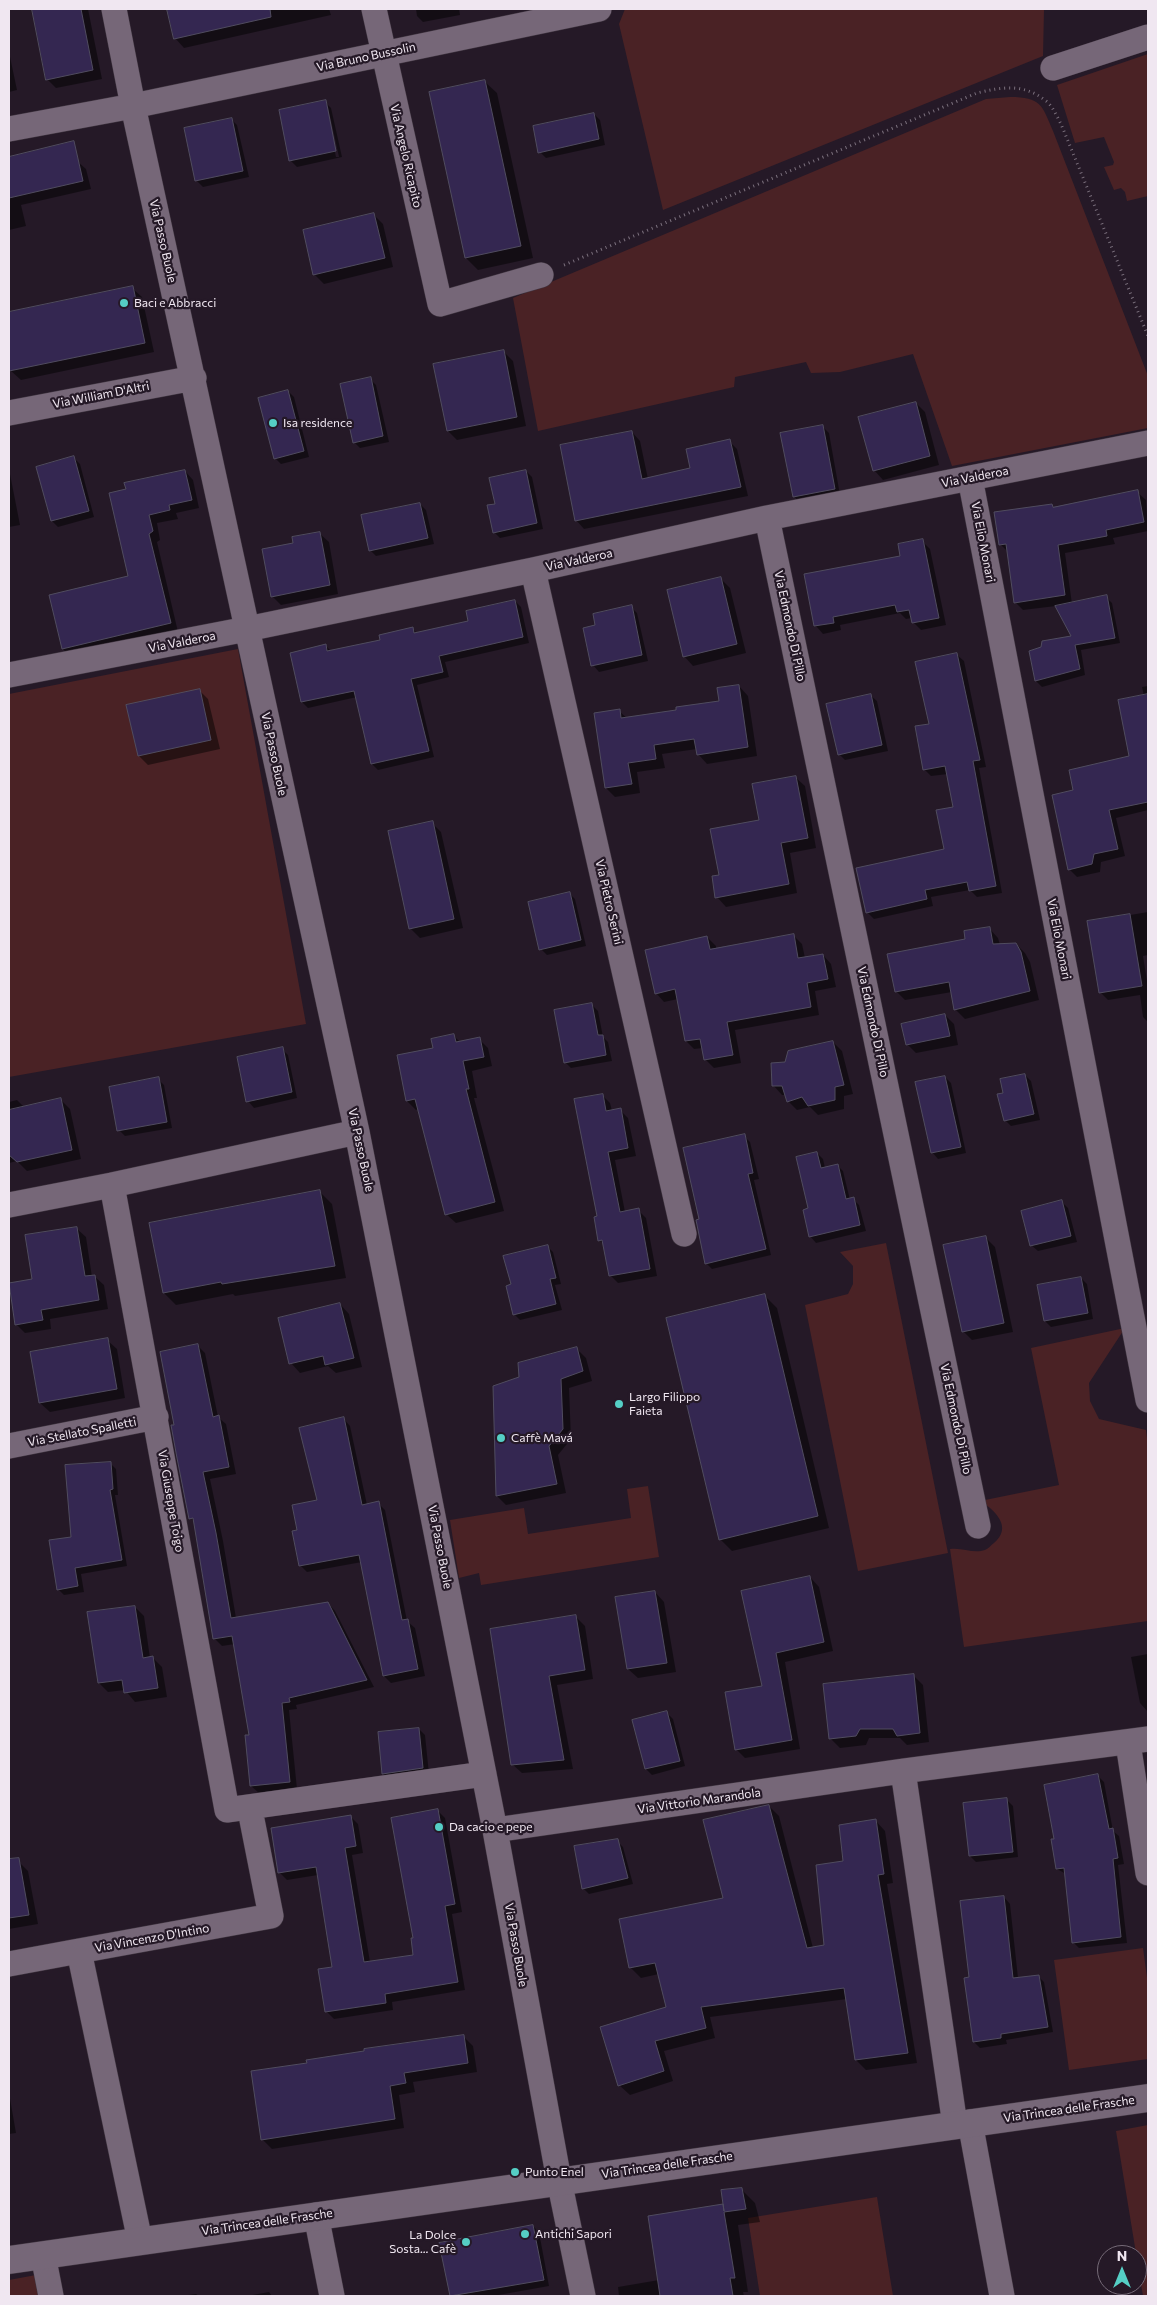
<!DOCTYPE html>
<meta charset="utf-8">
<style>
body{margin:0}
#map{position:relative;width:1157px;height:2305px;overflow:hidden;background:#251927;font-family:Commissioner,sans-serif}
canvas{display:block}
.frame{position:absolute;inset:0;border:10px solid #f0e7f1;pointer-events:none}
.north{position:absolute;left:1097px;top:2245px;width:50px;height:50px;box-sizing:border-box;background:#251927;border:1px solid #766b78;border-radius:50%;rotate:0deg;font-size:14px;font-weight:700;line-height:20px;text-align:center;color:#f0e7f1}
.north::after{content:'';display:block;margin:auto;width:18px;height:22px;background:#55cec5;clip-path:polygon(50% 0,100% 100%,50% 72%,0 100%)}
</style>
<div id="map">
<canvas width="1157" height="2305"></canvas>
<div class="frame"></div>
<div class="north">N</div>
</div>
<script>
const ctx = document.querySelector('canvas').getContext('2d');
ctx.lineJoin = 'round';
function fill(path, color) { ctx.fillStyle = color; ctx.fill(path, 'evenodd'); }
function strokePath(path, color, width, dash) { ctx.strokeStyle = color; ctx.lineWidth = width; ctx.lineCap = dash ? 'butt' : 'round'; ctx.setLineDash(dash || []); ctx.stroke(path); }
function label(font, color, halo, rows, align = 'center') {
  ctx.font = font + ' Commissioner,sans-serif'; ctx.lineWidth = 4.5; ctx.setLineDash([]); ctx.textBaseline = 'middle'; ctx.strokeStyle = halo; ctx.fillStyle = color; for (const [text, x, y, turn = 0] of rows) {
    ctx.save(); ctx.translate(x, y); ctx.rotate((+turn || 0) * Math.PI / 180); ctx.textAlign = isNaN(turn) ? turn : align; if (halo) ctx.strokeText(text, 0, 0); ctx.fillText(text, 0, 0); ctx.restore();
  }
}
const green = new Path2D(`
 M625,9h419l-1,47 -380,154 -44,-186z
 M1148,54v142l-21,5 -2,-9 -4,-4 -7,2 -10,-23 9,-2 1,-3 -10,-25 -29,6 -18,-58z
 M1010,97c31,0 32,8 43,34l95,245v52l-196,38 -39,-112 -73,18 -29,1 -5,-11 -71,15 -1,10 -196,44 -25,-133 473,-199z
 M238,649l68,375 -297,53v-383z
 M886,1243l62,310 -90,18 -53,-266 43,-11 5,-10v-18l-13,-14z
 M1125,1328l-36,55 1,18 9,18 47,11 2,17v174l-184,26 -14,-98c12,-2 23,5 35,1 3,-1 6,-5 9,-7 19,-16 1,-33 -14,-42l79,-16 -28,-137z
 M648,1486l11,71 -178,28 -2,-12 -20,5 -9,-58 74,-12 4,26 103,-16 -4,-29z
 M1143,1948l5,37v74l-79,11 -15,-110z
 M1148,2125v171h-5l-27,-165z
 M877,2197l16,99h-133l-12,-78z
 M36,2275l3,21h-30v-16z`);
const shadow = new Path2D(`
 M33,9h55l14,70 -46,9 -9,-9z
 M168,9h161l2,6 -147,33 -9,-10z
 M416,9h43l1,6 -37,7 -6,-6z
 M9,52l8,38 -8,2z
 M484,81l13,12 36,165 -55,12 -12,-12z
 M325,102l6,6 11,49 -45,10 -6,-6zM326,107h2l11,50h-3z
 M594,114l6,6 5,25 -59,13 -6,-6z
 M231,119l6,6 12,52 -46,10 -6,-6z
 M9,157l68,4 9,8 5,20 -70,16 5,21 -17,4z
 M374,215l9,9 10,43 -69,17 -10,-10z
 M132,288l10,9 12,55 -133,28 -10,-9 -2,-13v-45z
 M504,352l9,9 13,65 -69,14 -9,-9 -13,-66z
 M370,379l6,6 13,57 -29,6 -6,-6z
 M288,391l6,6 15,60 -28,7 -6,-6z
 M916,403l9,9 14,53 -56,15 -9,-10z
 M822,426l7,7 11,62 -40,8 -6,-7z
 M632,432l8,9 8,38 44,-10 37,-28 8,8 11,47 -164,33 -8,-9z
 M74,458l6,6 14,53 -36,10 -6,-6z
 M9,469l11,56 -11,2z
 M185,471l8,9 6,28 -23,5 2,6 -21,4 3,17 -3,2 21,90 -107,25 -8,-8 -12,-53 78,-19 -19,-83z
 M526,471l6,6 11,52 -43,9 -6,-6 2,-27z
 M1137,492l9,8 2,31 -35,7 2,6 -50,9 7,51 34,-7 6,6 8,40 -39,7 4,25 -43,12 -6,-6 37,-44 -17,-31 -33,4 -8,-8 -7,-50 -8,-8 52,-39 2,3z
 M420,504l6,6 8,34 -58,12 -6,-6z
 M319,533l10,9 9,52 -57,11 -9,-9 22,-52z
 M922,541l8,8 16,76 -25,5 -8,-8 -1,-4 -6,1 -6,-6 -60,12 1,5 -18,4 -7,-8z
 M721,579l9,9 16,65 -53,13 -9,-10z
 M515,601l6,6 8,36 -84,19 4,15 -32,8 17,72 -56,13 -6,-6 -15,-67 -49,11 -6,-6 -11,-48 35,-8 5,5 51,-10 30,-13 6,6 52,-12z
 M631,607l6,6 11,48 -49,11 -6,-7z
 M956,654l8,7 22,106 -7,1 23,125 -25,4 -7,-7 -39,7 2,9 -59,13 -7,-7 78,-62 9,-42 -6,-34 -17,2 -7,-7 6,-44z
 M739,686l9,10 9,60 -50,8 -9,-10 -1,-5 -35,5 3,14 -28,4 3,21 -25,4 -9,-9 13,-77 9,8 50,-8 42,-9z
 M1148,686v124l-32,8 9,38 -24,6 -1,10 -23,5 -8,-8 5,-78 57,-34 13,-61 -2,-9z
 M199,690l9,9 12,50 -72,16 -9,-9 -11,-50z
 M870,695l7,6 11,50 -43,9 -6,-6z
 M795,777l10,9 11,62 -26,5 7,40 -71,14 -9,-10 3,-21z
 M432,823l9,9 22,96 -43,10 -9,-9z
 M569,893l6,6 11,47 -39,9 -6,-6z
 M1148,912v43l-5,1 5,31v35l-5,-5 -3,-22 -32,5 -8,-8 -11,-70z
 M989,928l9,10 2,7 16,-1 9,9 5,9 9,38 -74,19 -9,-9 -4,-18 -47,8 -9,-9 71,-51z
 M793,935l9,9 3,14 18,-3 8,9 5,23 -21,4 4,24 -84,15 6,33 -27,5 -9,-9 -2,-11 -9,1 -8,-8 -8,-42 -14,3 -8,-9 51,-56 9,9v3z
 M592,1005l6,6 5,26 5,5 4,19 -41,7 -6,-6z
 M945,1015l9,9 4,21 -42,8 -9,-9z
 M454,1036l6,6 19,-3 9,9 4,18 -20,5 5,27h-3l30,113 -48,12 -10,-9 -27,-105 -3,1 -9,-9 28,-52z
 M833,1042l9,9 11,43 -9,2v13l-26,6 -8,-8 -13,3 -9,-9 -2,-6h-4l-9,-10 13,-21z
 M282,1049l6,6 9,43 -43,10 -6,-7z
 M1025,1075l6,6 9,39 -29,6 -6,-6v-26z
 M945,1077l6,6 15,70 -28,6 -6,-7z
 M158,1079l6,6 8,43 -47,8 -6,-6z
 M602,1095l8,8 2,8 8,-1 8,8 8,38 -21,4 10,52 13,-2 8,8 11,58 -39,7 -8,-8 -5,-30 -6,-5 -1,-23z
 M17,1100l8,8 36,-8 9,9 11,50 -54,12 -10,-10 -8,2v-61z
 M744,1136l6,6 9,37 -5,1 17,75 -59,14 -6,-6 -5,-43z
 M817,1153l6,6 2,9 12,-3 6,6 7,29 3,-1 6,6 7,26 -50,12 -6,-7v-27z
 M320,1192l12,12 14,74 -111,18 -2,-2 -57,11 -12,-12z
 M1062,1202l6,6 9,34 -39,9 -7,-6z
 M76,1228l10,9 6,40 2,-1 10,9 4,24 -58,10 1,10 -26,4 -9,-9 17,-44z
 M985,1237l10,10 18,85 -41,8 -9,-9z
 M547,1246l6,6 8,32 -6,1 7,25 -42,10 -6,-6 -2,-29z
 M1081,1278l6,6 6,35 -42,8 -6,-6z
 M765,1296l12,12 52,220 -97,23 -12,-12z
 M340,1304l9,10 13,53 -26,6 -8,-7 -28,7 -9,-10z
 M107,1340l10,9 8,49 -75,14 -10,-9z
 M198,1346l7,7 13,64 8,7 10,50 -26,5 13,62 13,77 92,-15 7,8 39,76 -78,18 1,4 -8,1 8,79 -38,4 -8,-7 -5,-50h5l-16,-92 -13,2 -8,-8 -19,-116 -4,-4 -15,-92z
 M577,1349l9,9 6,23 -23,7 2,51 -13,16 8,38 -60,12 -9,-9 24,-118z
 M343,1418l7,8 17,79 11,-2 7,7 22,111 8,7 10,48 -34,7 -7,-7 -22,-114 -55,10 -7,-7 -2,-34 20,-30z
 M110,1463l6,6 2,26h-3l12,71 -46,8 3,18 -20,3 -6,-6 14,-51z
 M810,1577l9,10 14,64 -48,11 15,87 -55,9 -9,-9 27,-62 -21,-95z
 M655,1592l9,10 12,70 -38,6 -10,-9z
 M135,1607l9,9 6,42h3l9,9 5,30 -32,5 -10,-12 -17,2 -9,-9z
 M576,1617l9,9 8,53 -36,6 16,84 -51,4 -10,-9 -8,-48z
 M1148,1654v58l-8,-9 -9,-46z
 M913,1675l10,10 6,57 -22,3 -7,-7h-31l-3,7 -26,3 -9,-9z
 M667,1713l6,6 12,47 -33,9 -6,-6 -12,-48z
 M419,1729l6,6 4,39 -40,5 -6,-6z
 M1098,1776l6,6 9,49 6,5 5,28 -6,1 9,78 -48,5 -6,-6 -7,-68 -9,-5 -1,-29z
 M1007,1800l6,6 5,51 -42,5 -6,-6z
 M769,1806l10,10 34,132 12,-2 20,-84 30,-42 10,11 8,52 -6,1 30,179 -51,7 -10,-10 -9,-61 -137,18 5,21 -51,13 9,30 -43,14 -11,-10 49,-77 -9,-34 -18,4 -11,-11 95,-68z
 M437,1810l8,8 17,94 -10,2 13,76 -73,12 1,8 -59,9 -8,-8 8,-43 -16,-93 -31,5 -8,-8 71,-56 8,8 5,29 -11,2 18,107 45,-6 -1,-17z
 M617,1841l6,6 10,37 -44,10 -6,-6z
 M19,1862l9,9 10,53 -29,5v-65z
 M1004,1897l6,7 8,74 20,-2 6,6 9,50 -47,8 1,4 -27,4 -6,-6z
 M463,2036l10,10 4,26 -64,10 2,10 -16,3 5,33 -132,21 -10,-10z
 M9,2093l7,40 -7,1z
 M741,2189l14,14 5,19 -22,3 10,67h-5l1,4h-125l-1,-9 41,-7 64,-75 2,2z
 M533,2226l6,6 10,54 -56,10h-42l-10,-52z
 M269,2292l3,4h-25z
 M196,2294l3,2h-18z`);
const building = new Path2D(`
 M32,9h49l12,61 -47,10z
 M167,9h103l1,8 -97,22z
 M485,80l36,166 -56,12 -36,-166z
 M326,100l10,51 -47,10 -10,-51z
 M594,113l5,26 -61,14 -5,-27z
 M232,118l11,53 -48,10 -11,-53z
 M74,141l9,40 -74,17v-41z
 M374,213l11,45 -72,17 -10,-45z
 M133,286l12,57 -136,28v-59z
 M504,350l13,67 -70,14 -14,-67z
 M371,377l12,59 -30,7 -13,-59z
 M288,390l16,61 -30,8 -16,-61z
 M916,402l14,54 -57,15 -15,-54z
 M823,425l12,64 -42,8 -13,-64z
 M632,431l10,48 48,-11 -4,-19 44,-10 11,48 -166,34 -15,-76z
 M74,456l15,55 -38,10 -15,-54z
 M185,470l7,30 -23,5 1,5 -21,5 4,16 -4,3 22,89 -109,26 -13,-54 79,-19 -19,-83 17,-4 -2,-6z
 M526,470l11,53 -44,10 -6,-28 8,-1 -6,-26z
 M1138,490l6,32 -38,8 1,6 -49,9 7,50 -51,8 -8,-59 -7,1 -5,-33 58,-8 1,3z
 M420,503l8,35 -59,13 -8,-36z
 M320,532l10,53 -59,12 -9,-48 31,-6 -1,-6z
 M923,539l16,79 -27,5 -3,-13 -12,2 -2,-7 -62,12 1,6 -20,3 -10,-52 96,-18 -2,-12z
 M721,577l16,67 -54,13 -16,-67z
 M1107,595l8,43 -40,7 5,24 -45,12 -6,-30 12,-4 1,-6 29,-5 -16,-30z
 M515,600l8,37 -84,19 4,16 -32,7 18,72 -58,13 -17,-73 -53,11 -11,-49 36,-9 1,7 53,-11 -1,-5 34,-8 1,6 54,-12 -2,-10z
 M632,605l10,50 -51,11 -8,-38 12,-3 -2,-11z
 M957,653l23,107 -7,1 23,125 -27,5 -2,-9 -42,8 2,9 -61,14 -10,-45 88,-19 -8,-39 17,-3 -8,-41 -22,4 -8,-44 14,-2 -14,-62z
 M739,685l9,62 -51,8 -3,-16 -40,6 2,14 -28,4 4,21 -27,4 -11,-75 26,-4 1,9 55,-8v-3l43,-6 -2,-13z
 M200,689l11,51 -73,16 -12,-51z
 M871,694l11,51 -44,10 -12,-51z
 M1148,694v108l-39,8 9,39 -24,5 -2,10 -24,6 -16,-75 21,-5 -4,-20 60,-14 -11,-56z
 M796,776l12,62 -27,5 8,41 -74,14 -3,-22 7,-1 -9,-46 49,-9 -7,-36z
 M433,821l21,98 -45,10 -21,-98z
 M570,892l11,48 -42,10 -11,-48z
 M1130,914l12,72 -43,7 -12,-72z
 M990,927l3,17 23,-1 5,9 9,39 -76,19 -5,-28 -54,10 -8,-38 78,-15 -1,-8z
 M794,934l4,24 25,-4 5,25 -21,4 4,24 -84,15 6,33 -29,5 -4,-21 -15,2 -10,-52 -20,5 -10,-44 62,-14 3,13z
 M592,1003l6,32h5l3,20 -42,8 -10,-53z
 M945,1014l5,22 -44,9 -5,-21z
 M454,1034l2,8 24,-5 4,20 -21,4 6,28h-3l29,113 -50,13 -30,-116 -9,2 -9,-46 36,-7 -2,-9z
 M833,1041l11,44 -9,2v13l-27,6 -6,-9 -15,5 -5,-16h-10l-1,-23 14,-1 3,-11z
 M283,1047l9,45 -46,10 -9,-45z
 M1025,1074l9,40 -30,7 -7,-27 6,-1 -3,-14z
 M945,1076l16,71 -30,6 -16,-71z
 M159,1077l8,45 -50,9 -8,-44z
 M603,1094l3,17 15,-3 7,40 -20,4 12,60 19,-4 11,61 -41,7 -7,-36 -4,1 -4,-24 3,-1 -23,-117z
 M61,1098l11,52 -55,12 -8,-7v-45z
 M745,1134l8,39 -5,1 18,75 -61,15 -9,-44 3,-1 -16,-71z
 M817,1152l4,16 17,-4 8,35 8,-2 6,28 -51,12 -6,-27 5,-2 -12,-51z
 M320,1190l15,76 -113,18 -1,-2 -58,11 -14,-70z
 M1062,1200l9,36 -41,10 -9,-35z
 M77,1227l8,49 10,-1 4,25 -58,10 2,10 -28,5 -6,-42 23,-4 -7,-44z
 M986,1236l18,87 -42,9 -19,-87z
 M548,1245l8,33 -6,1 6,25 -43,11 -7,-29 5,-2 -8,-28z
 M1081,1277l7,36 -44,8 -7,-36z
 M765,1294l53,222 -99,24 -53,-222z
 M340,1303l14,55 -29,7 -2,-9 -34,8 -11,-46z
 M108,1338l9,51 -78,14 -9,-51z
 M198,1344l15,73 6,-2 10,52 -26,5 13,61 15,85 97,-16 39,78 -78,18 1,4 -8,1 8,79 -40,4 -5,-51h4l-17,-99 -19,3 -20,-121 -4,1 -12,-61 -6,-33h3l-14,-73z
 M577,1347l6,24 -22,8 2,50 -14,17 8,38 -61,12 -3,-110 26,-9 -1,-14z
 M344,1417l18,88 17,-4 23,119 6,-1 10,50 -35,7 -24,-121 -60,11 -7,-35 5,-1 -5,-25 25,-5 -18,-72z
 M111,1462l2,27 -3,1 12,70 -47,8 3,18 -21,4 -8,-50 22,-3 -6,-72z
 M810,1576l14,66 -48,11 16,87 -57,10 -10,-58 37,-6 -21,-95z
 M655,1591l12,72 -40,6 -12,-72z
 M135,1606l8,52 10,-2 5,32 -34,5 -2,-13 -24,3 -11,-71z
 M576,1615l9,55 -36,6 15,84 -53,5 -21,-136z
 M914,1674l6,59 -23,3 -4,-7h-33l-4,7 -27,3 -6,-55z
 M667,1711l13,50 -35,8 -13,-49z
 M419,1728l4,40 -41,6 -4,-42z
 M1098,1774l11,55 4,-1 5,30 -5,1 8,78 -49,6 -8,-75 -8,1 -5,-30h3l-10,-54z
 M1007,1798l6,54 -44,4 -6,-53z
 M769,1805l38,143 17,-3 -8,-80 27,-4 -4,-36 37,-6 8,55 -6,1 30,178 -53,7 -11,-72 -143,19 5,21 -51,13 9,30 -46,15 -18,-59 66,-20 -11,-44 -26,5 -10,-49 104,-21 -20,-78z
 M438,1809l17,95 -10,2 13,76 -73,12 1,9 -61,9 -7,-43 14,-2 -16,-100 -38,6 -7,-45 80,-13 5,31 -11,2 19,114 49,-7 -2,-17h2l-22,-120z
 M618,1839l10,39 -46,11 -8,-43z
 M19,1858l10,57 -20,3v-59z
 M1004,1896l9,82 26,-3 9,52 -47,7v4l-28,4 -9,-64 5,-1 -9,-76z
 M464,2035l4,28 -64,10 2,10 -16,3 5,33 -134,21 -10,-69 56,-8 -1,-3 58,-9v-2z
 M742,2188l4,21 -22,3 11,66h-5l3,18h-73l-12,-80 75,-12 1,7 -3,-21z
 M533,2225l11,55 -94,16 -11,-53z`);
const path = new Path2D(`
 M564,265l413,-172c25,-6 47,-10 69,8 7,5 11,16 15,23l87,212`);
const minor = new Path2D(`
 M114,9l19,97 224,1026 138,698 64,350 24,116
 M374,9l66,295 101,-29
 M1053,68l95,-31
 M9,129l124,-23 466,-97
 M9,413l185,-35
 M970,478l178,922
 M767,518l211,1008
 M533,570l151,664
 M9,675l238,-46 286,-59 234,-52 381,-75
 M357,1132l-245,53 115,625 257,-36
 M9,1205l103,-20
 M9,1446l147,-29
 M1128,1743l20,130
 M903,1771l52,354
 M495,1830l408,-59 245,-32
 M9,1964l70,-13
 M970,2122l32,174
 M316,2215l16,81
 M140,2241l-61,-290 192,-35 -19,-96
 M43,2255l8,41`);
const tertiary = new Path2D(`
 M9,2260l1139,-162`);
const markers = [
 [124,303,5,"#55cec5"],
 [273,423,5,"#55cec5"],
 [619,1404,5,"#55cec5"],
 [501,1438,5,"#55cec5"],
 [439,1827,5,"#55cec5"],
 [515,2172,5,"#55cec5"],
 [525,2234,5,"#55cec5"],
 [466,2242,5,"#55cec5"]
];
const streetNames = [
 ["Via Bruno Bussolin",366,57,-12],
 ["Via Angelo Ricapito",406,156,77],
 ["Via Passo Buole",163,241,77],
 ["Via William D'Altri",101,395,-11],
 ["Via Valderoa",975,477,-11],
 ["Via Elio Monari",983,542,79],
 ["Via Valderoa",579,560,-12],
 ["Via Edmondo Di Pillo",790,626,78],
 ["Via Valderoa",182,642,-11],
 ["Via Passo Buole",274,754,78],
 ["Via Pietro Serini",609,902,77],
 ["Via Elio Monari",1059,939,79],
 ["Via Edmondo Di Pillo",873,1022,78],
 ["Via Passo Buole",361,1150,78],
 ["Via Edmondo Di Pillo",956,1419,78],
 ["Via Stellato Spalletti",82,1432,-11],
 ["Via Giuseppe Toigo",171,1501,80],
 ["Via Passo Buole",440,1547,79],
 ["Via Vittorio Marandola",699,1801,-8],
 ["Via Vincenzo D'Intino",152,1938,-10],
 ["Via Passo Buole",516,1945,80],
 ["Via Trincea delle Frasche",1069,2109,-8],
 ["Via Trincea delle Frasche",667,2165,-8],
 ["Via Trincea delle Frasche",267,2222,-8]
];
const poiNames = [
 ["Baci e Abbracci",134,303],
 ["Isa residence",283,423],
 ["Largo Filippo",629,1397],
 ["Faieta",629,1411],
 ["Caffè Mavá",511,1438],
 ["Da cacio e pepe",449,1827],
 ["Punto Enel",525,2172],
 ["Antichi Sapori",535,2234],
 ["La Dolce",456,2235,"right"],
 ["Sosta... Cafè",456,2249,"right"]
];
fill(green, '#4a2225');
fill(shadow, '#0007');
fill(building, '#342751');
strokePath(building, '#504c5f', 1);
strokePath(minor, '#403641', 26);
strokePath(tertiary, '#403641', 29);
strokePath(path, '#7c717e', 3, [1, 4]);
strokePath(minor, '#766778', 25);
strokePath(tertiary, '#766778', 28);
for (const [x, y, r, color] of markers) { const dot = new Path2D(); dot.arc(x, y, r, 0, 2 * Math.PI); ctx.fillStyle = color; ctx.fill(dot); strokePath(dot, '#251927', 2); }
label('12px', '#f0e7f1', '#251927', streetNames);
label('12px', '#f0e7f1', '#251927', poiNames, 'left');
</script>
